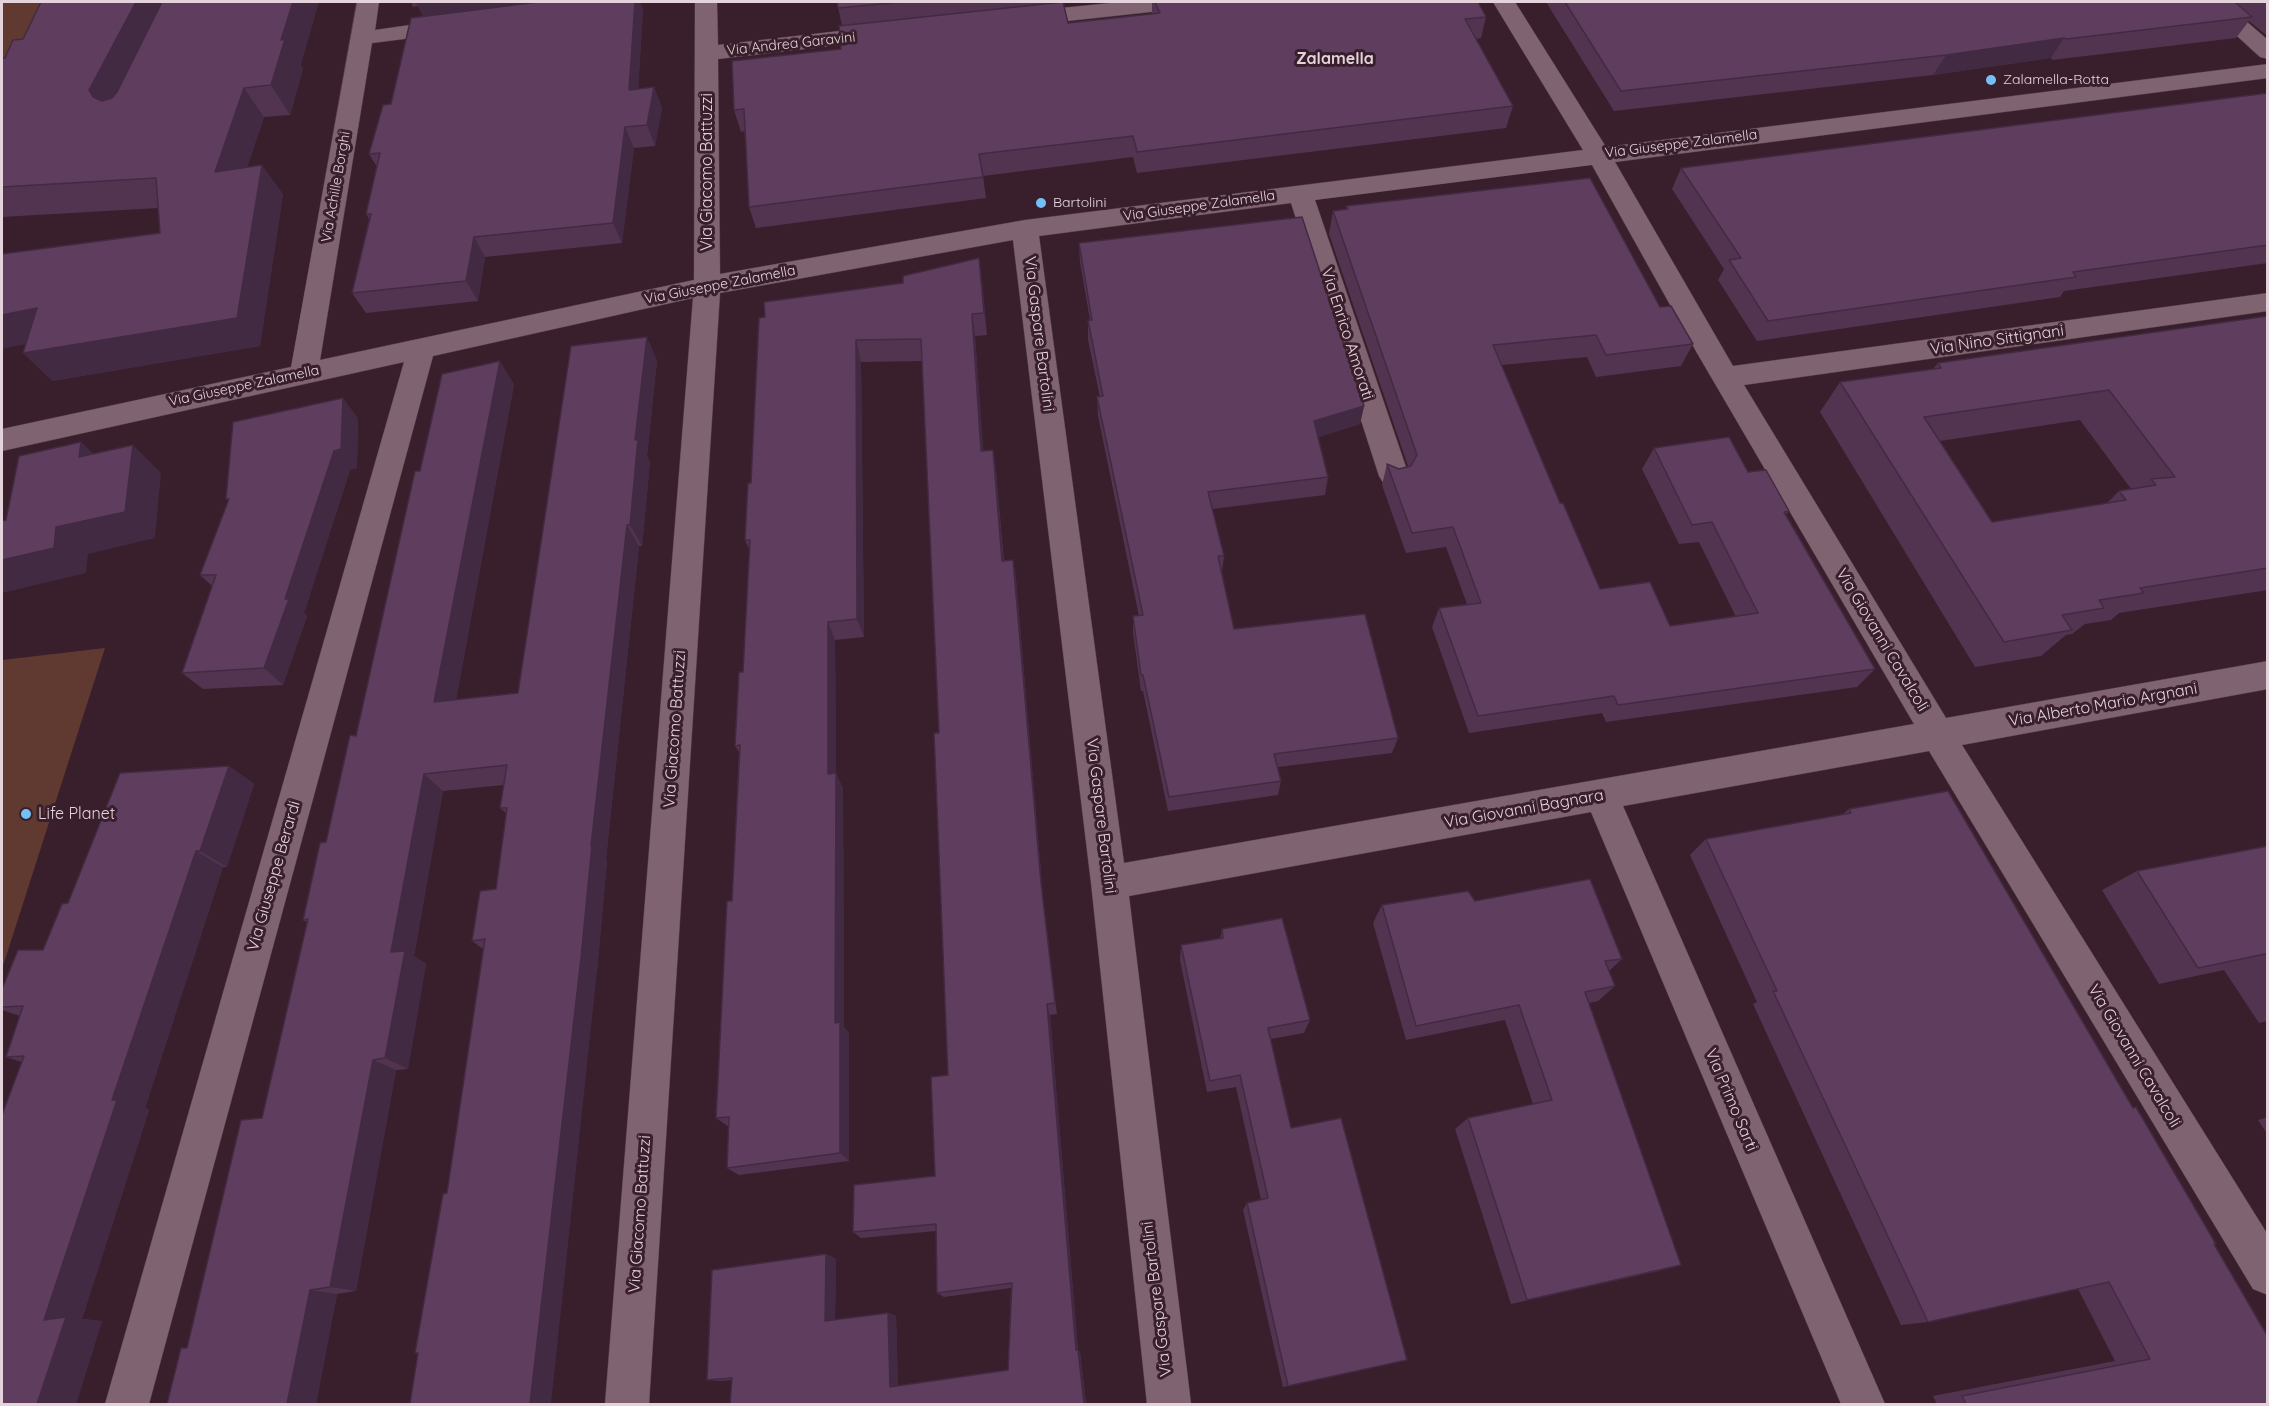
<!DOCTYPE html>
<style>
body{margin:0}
#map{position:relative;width:2269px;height:1406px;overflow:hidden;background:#381f2b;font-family:Quicksand,sans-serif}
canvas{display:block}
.frame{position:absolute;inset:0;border:3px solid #e4d3da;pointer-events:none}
</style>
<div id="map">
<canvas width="2269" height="1406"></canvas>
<div class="frame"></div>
</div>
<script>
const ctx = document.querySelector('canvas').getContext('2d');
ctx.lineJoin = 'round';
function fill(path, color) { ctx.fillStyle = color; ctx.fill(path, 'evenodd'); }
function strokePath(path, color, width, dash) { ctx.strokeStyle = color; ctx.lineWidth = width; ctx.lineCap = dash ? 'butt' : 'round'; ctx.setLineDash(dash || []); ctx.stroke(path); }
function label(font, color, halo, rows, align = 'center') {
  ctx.font = font + ' Quicksand,sans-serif'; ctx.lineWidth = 6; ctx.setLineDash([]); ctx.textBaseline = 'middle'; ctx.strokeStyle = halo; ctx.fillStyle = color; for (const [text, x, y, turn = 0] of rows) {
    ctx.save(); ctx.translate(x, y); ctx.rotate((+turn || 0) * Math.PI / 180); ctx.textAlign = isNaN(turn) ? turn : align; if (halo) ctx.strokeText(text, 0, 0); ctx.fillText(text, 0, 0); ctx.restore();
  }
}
const green = new Path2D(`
 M2,2h113l-113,87z
 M105,648l-103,321v-309z`);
const minor = new Path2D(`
 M357,2h22l-4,28 77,-11 8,2 3,5 -3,5 -8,2 -80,10 -52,317 374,-80 1,-278h22l1,43 165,-19 8,2 3,5 -3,5 -8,2 -165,19 2,215 305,-54 558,-70 -90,-148h22l91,145 662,-83v14l-653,84 118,204 535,-73v18l-524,74 202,333 322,-57v28l-306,56 306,490v60l-15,-6 -324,-538 -306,55 262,598h-44l-250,-592 -462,84 62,508h-44l-56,-521 -78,-643 -293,53 -71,1111h-44l88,-1106 -260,58 -284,1048h-44l299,-1042 -402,89v-22l289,-62zM1592,165l105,188 217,371 -790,139 -85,-627 252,-33 88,273 5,8 10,3 10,-3 5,-8 -94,-276z
 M1121,2h68l-3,5 -8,2 -157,17 -8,-2 -3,-5 3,-5 8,-2z
 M2200,2h24l44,38v19l-8,-2z`);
const wall = new Path2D(`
 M411,2h229l3,8 -5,79 16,-2 8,21 -7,38 -21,2 -12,95 -137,14 -7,44 -112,12 -14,-20 17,-74 -3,-5 11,-47 -8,-13 22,-50 32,-88 -5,-10 -5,1z
 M837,2h222l9,21 84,-9v-12h326l8,15 -5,21 -5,1 37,67 -7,22 -369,45 -4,-16 -150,19 3,22 -230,30 -7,-21 -4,-76 -4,1 -7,-22 107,-61 1,-23z
 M1546,2h722v32h-3l-16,-13 -13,17 -184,22 -1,-2 -118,17 -319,36z
 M23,39l278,26 2,4 -13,46 -26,2 -17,50 36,27 -23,152 -208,35 108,-148 -2,-25 -156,9v-159h3z
 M2268,93v170l-204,28 -4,6 -303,44 -39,-61 6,-11 -52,-80 9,-21z
 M1346,206l314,101 33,37 -12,22 -85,11 -9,-20 -86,8 59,138 40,86 70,37 66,-9 -37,-75 -20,2 -37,-75 12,-21 94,24 41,39 -3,4 89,154 -18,18 -251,35 -4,-9 -133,20 -37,-106 7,-19 28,-4 -21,-57 -40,6 -24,-68 5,-21 12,5 9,-3 -79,-232 4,-23 13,-2z
 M1079,243l285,163 -4,18 -42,13 10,40 -3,18 -113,14 12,47 -2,17 12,56 164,109 -6,15 -114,14 3,14 -3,14 -110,16 -25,-120h-2l-8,-58v-17h6l-41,-200 -1,-19h3l-12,-57v-20h2l-10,-58z
 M982,281l5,54 -12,1 8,115 10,-1 3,21 8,90 9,-1 3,19 27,318 14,117 -7,1 28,335 2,2 6,52 -354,-24 -12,1 -13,-1 119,-126 10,5 -1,61 53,-7 8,3 2,70 110,-16 3,-82 -67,9 -7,-4 -1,-62 -75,7 -8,-6 82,-56 13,-101 -9,-342 -17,-372 -61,1 3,275 -29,3 1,133 7,16 1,238 5,6v128l-110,14 -12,-7 2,-41 -13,-9 16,-217 7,-149 -4,-6 8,-74 7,-122 -5,-10 6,-57 8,-165z
 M2268,316v274l-149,23 -8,7 -26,4 -13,10 -6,1 -25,21 -66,11 -155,-255 20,-30 93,-13 5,-6zM2080,420l51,69 -12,2 -13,13 -114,18 -52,-81z
 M657,360l-10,96 3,6 -8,84h-3l-33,313 1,2 -10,110 -179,383 -3,-1 32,-160 36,-244 -11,-8 24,-52 11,-75 -7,-6 4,-23 -61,6 -29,165 12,8 -18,105 -12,1 -40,221 -19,3 -21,110h-149l20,-56 75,-230 45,-196 -4,-2 53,-184 64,-265 94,-87 -58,316 62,-7z
 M358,418l-1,50 -7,2 -46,143 3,3 -24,69 -80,4 -21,-16 30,-87 -12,-11z
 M229,766l25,18 -27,83h-4l-78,241 4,2 -67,209 20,2 -26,83h-74l20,-342 -16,-5 14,-41 -18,-6v-21l41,-39 25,-47z
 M1849,809l284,299 81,136 54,160h-331l-4,-8 182,-35 -37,-72 -150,33 -27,3 -148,-321 4,-2 -67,-147 16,-16 137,-25z
 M2268,846v175l-9,2 -35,-53 -65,14 -57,-94 35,-19z
 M1475,901l147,58 -13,12 6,15 -17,15 -9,2 92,262 -22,6 -148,33 -56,-175 13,-11 65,-14 -28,-84 -99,20 -33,-117 9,-18z
 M1222,929l88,91 -6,13 -33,6 17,347 -5,1 -40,-177 4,-7 14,-3 -25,-113 -29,5 -27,-132 1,-15 39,-6z
 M2268,1117v18l-10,-15z`);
const shadedWall = new Path2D(`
 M136,2h36l-60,117 -19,-22 -4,-7z
 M293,2h26l-18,63 2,4 -13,46 -19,-30 10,-45z
 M416,2h161l-151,19z
 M635,2h5l3,8 -6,101 -8,-21z
 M2064,38l-13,20 -118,17 13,-20z
 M654,87l8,21 -7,38 -8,-21z
 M244,88l20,29 -28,84 -21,-29z
 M625,127l9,21 -12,95 -9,-20z
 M262,165l21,29 -23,152 -208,35 -29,-28z
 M474,237l11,20 -7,44 -12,-20z
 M979,258l3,23 5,54 -3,-22z
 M37,308l28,28 -63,13v-34z
 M972,314l3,22 10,135 -4,-20z
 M647,337l10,23 -10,96 3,6 -8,84 -12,-21 5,-85z
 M856,340l5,22 3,275 -7,-18z
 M500,361l14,23 -62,337 -18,-19z
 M343,398l15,20 -1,50 -7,2 -46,143 3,3 -24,69 -19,-17 21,-69z
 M1364,406l-4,18 -50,16 4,-19z
 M81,442l29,27 -31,-12z
 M133,445l28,28 -6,65 -67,16 -2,19 -84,20v-33l54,-33z
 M993,450l3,21 9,109 -3,-19z
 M627,525l12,21 -33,313 1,2 -10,110 -46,433h-21l61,-558z
 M1013,560l3,19 27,318 14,117 -2,-11 -14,-120z
 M828,622l7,18 1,150 -8,-16z
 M229,766l25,18 -27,83 -27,-16z
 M836,773l7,16 1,238 5,6v128l-9,-8 -5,-130z
 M424,774l19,17 -29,165 12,8 -18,105 -23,-11 6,-106z
 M196,851l27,16 -78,241 4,2 -67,209 20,2 -26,83h-39l7,-84 68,-220z
 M1047,1004l3,11 28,337 -2,-2z
 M373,1060l23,10 -40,221 -26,-4z
 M826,1254l10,5 -1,65 -10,-3z
 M310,1290l27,4 -21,110h-29z
 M888,1313l8,3 2,72 -8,-1z
 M1078,1350l2,2 6,52h-2z`);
const building = new Path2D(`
 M41,2h95l-47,88 4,7 9,4 10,-3 5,-6 45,-90h131l-12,38 4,-1 -14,46 -27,3 -29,84 47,-7 -25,153 -214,35 14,-45 -35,7v-61l158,-21 -4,-55 -154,9v-129h3l8,-18 10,-1z
 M538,2h97l-6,88 25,-3 -7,38 -22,2 -12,96 -139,14 -8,44 -114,12 19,-79h-5l14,-61 -11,1 14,-49 8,-1 20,-86z
 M837,2h65l-64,6z
 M1063,2l5,21 92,-10 -5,-11h323l8,15 -21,2 48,87 -376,46 -4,-16 -154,18 4,23 -234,30 -5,-98 -10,1 -2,-49 109,-12 -2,-23z
 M1565,2h670l17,15 -186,22 -2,-1 -118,17 -325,36z
 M2268,93v152l-195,27 3,5 -308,44 -39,-61 12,-2 -60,-90z
 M1590,178l70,129 11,-1 22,38 -87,11 -10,-20 -103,10 67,158h3l37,86 50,-7 20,44 88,-13 -46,-91 -20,3 -38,-77 75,-11 19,35 18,-2 23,41 -5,1 91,157 -257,36 -4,-9 -136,20 -39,-108 42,-5 -28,-76 -41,6 -25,-69 12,5 12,-3 6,-11 -84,-244 15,-2 -2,-3z
 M1302,217l62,189 -50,15 14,56 -120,15 16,64h-6l16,73 131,-15 33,124 -124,16 7,27 -112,16 -26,-122h-2l-8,-59 10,-1 -46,-218 6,-1 -15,-76h4l-13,-77z
 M979,258l5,55 -12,1 9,137 12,-1 9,111 11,-1 28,323 14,120 -8,1 29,346h2l6,54h-354l2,-26 -25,2 5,-110 114,-16 -1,67 63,-8 2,74 118,-17 4,-87 -75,10 -1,-69 -83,8 1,-47 81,-9 -4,-99 17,-2 -14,-342h5l-18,-394 -65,1 1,279 -29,3v152l8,-1 -1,250 5,-1v131l-113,15 2,-51 -13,1 11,-217h5l8,-156 -5,1 4,-74h4l7,-132h-5l3,-57h3l8,-165 6,-1 -1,-15 139,-19v-7z
 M2268,316v252l-128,20 4,5 -45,7 5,8 -42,7 10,15 -68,12 -164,-260 101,-14 -3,-5zM2109,390l66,87 -24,2 5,6 -37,6 7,9 -134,22 -68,-105z
 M647,337l-12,103 3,-1 -8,86h-3l-36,321 1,-1 -11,113 -51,446h-120l8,-51h-3l28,-159 4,-1 38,-254 -13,2 8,-50 16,-2 11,-81h-7l7,-43 -83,9 -33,178 14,-1 -20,107 -12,2 -43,227 -20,3 -23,114h-120l14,-56h6l54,-228 21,-2 46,-199 -5,1 17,-77 6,-1 24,-107 6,1 59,-265h5l22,-97 58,-13 -66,341 84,-9 53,-347z
 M343,398l-2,51 -7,2 -49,148h4l-25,69 -82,5 34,-98h-16l29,-76h-3l7,-77z
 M81,442l-2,15 54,-12 -8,67 -69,15 -2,21 -52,12v-39l4,-1 13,-64z
 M229,766l-29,85h-4l-84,249h5l-73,220 22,-3 -29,87h-35v-289l22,-59 -18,1 17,-51 -21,1v-18l16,-39h25l19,-46 6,-1 52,-130z
 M1948,791l185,317 3,-1 80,137h-2l54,93v67h-302l-4,-8 188,-37 -41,-77 -181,40 -155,-331h4l-71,-152 145,-26 -2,-4z
 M2268,846v112l-3,-4 -67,14 -61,-97z
 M1590,879l32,80 -17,2 10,25 -30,6 96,273 -154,35 -59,-182 84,-18 -33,-95 -103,21 -34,-121 86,-14 7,10z
 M1282,918l28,102 -42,8 23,100 50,-10 66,242 -119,26 -41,-183 21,-5 -28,-123 -30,6 -29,-136 42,-7 -1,-9z`);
const markers = [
 [1991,80,6,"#74c0f6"],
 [1041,203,6,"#74c0f6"],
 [26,814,6,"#74c0f6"]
];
const farStreetnames = [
 ["Via Andrea Garavini",791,44,-6],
 ["Via Giuseppe Zalamella",1681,144,-7],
 ["Via Achille Borghi",336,187,-80],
 ["Via Giuseppe Zalamella",1199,206,-8],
 ["Via Giuseppe Zalamella",720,285,-11],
 ["Via Giuseppe Zalamella",244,386,-12]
];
const farPoinames = [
 ["Zalamella-Rotta",2003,80],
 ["Bartolini",1053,203]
];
const farQuarternames = [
 ["Zalamella",1335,59]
];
const streetNames = [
 ["Via Giacomo Battuzzi",707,172,-90],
 ["Via Gaspare Bartolini",1039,334,83],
 ["Via Enrico Amorati",1347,334,72],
 ["Via Nino Sittignani",1997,340,-8],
 ["Via Giovanni Cavalcoli",1882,640,59],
 ["Via Alberto Mario Argnani",2103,705,-10],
 ["Via Giacomo Battuzzi",675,729,-86],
 ["Via Giovanni Bagnara",1524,809,-10],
 ["Via Gaspare Bartolini",1101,816,83],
 ["Via Giuseppe Berardi",274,876,-74],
 ["Via Giovanni Cavalcoli",2134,1056,59],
 ["Via Primo Sarti",1731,1100,67],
 ["Via Giacomo Battuzzi",640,1214,-86],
 ["Via Gaspare Bartolini",1157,1299,-97]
];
const poiNames = [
 ["Life Planet",38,814]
];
fill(green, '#603a31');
strokePath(minor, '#513d47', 1);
fill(minor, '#806370');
fill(wall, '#523451');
fill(shadedWall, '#422b42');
fill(building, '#5f3d5e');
strokePath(building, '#422b42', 1.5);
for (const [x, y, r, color] of markers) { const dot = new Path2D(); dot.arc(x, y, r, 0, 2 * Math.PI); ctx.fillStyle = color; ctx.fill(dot); strokePath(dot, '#381f2b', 2); }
label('14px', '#e4d3da', '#381f2b', farStreetnames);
label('14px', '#e4d3da', '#381f2b', farPoinames, 'left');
label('bold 16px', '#e4d3da', '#381f2b', farQuarternames);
label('16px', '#e4d3da', '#381f2b', streetNames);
label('16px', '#e4d3da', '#381f2b', poiNames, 'left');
</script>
